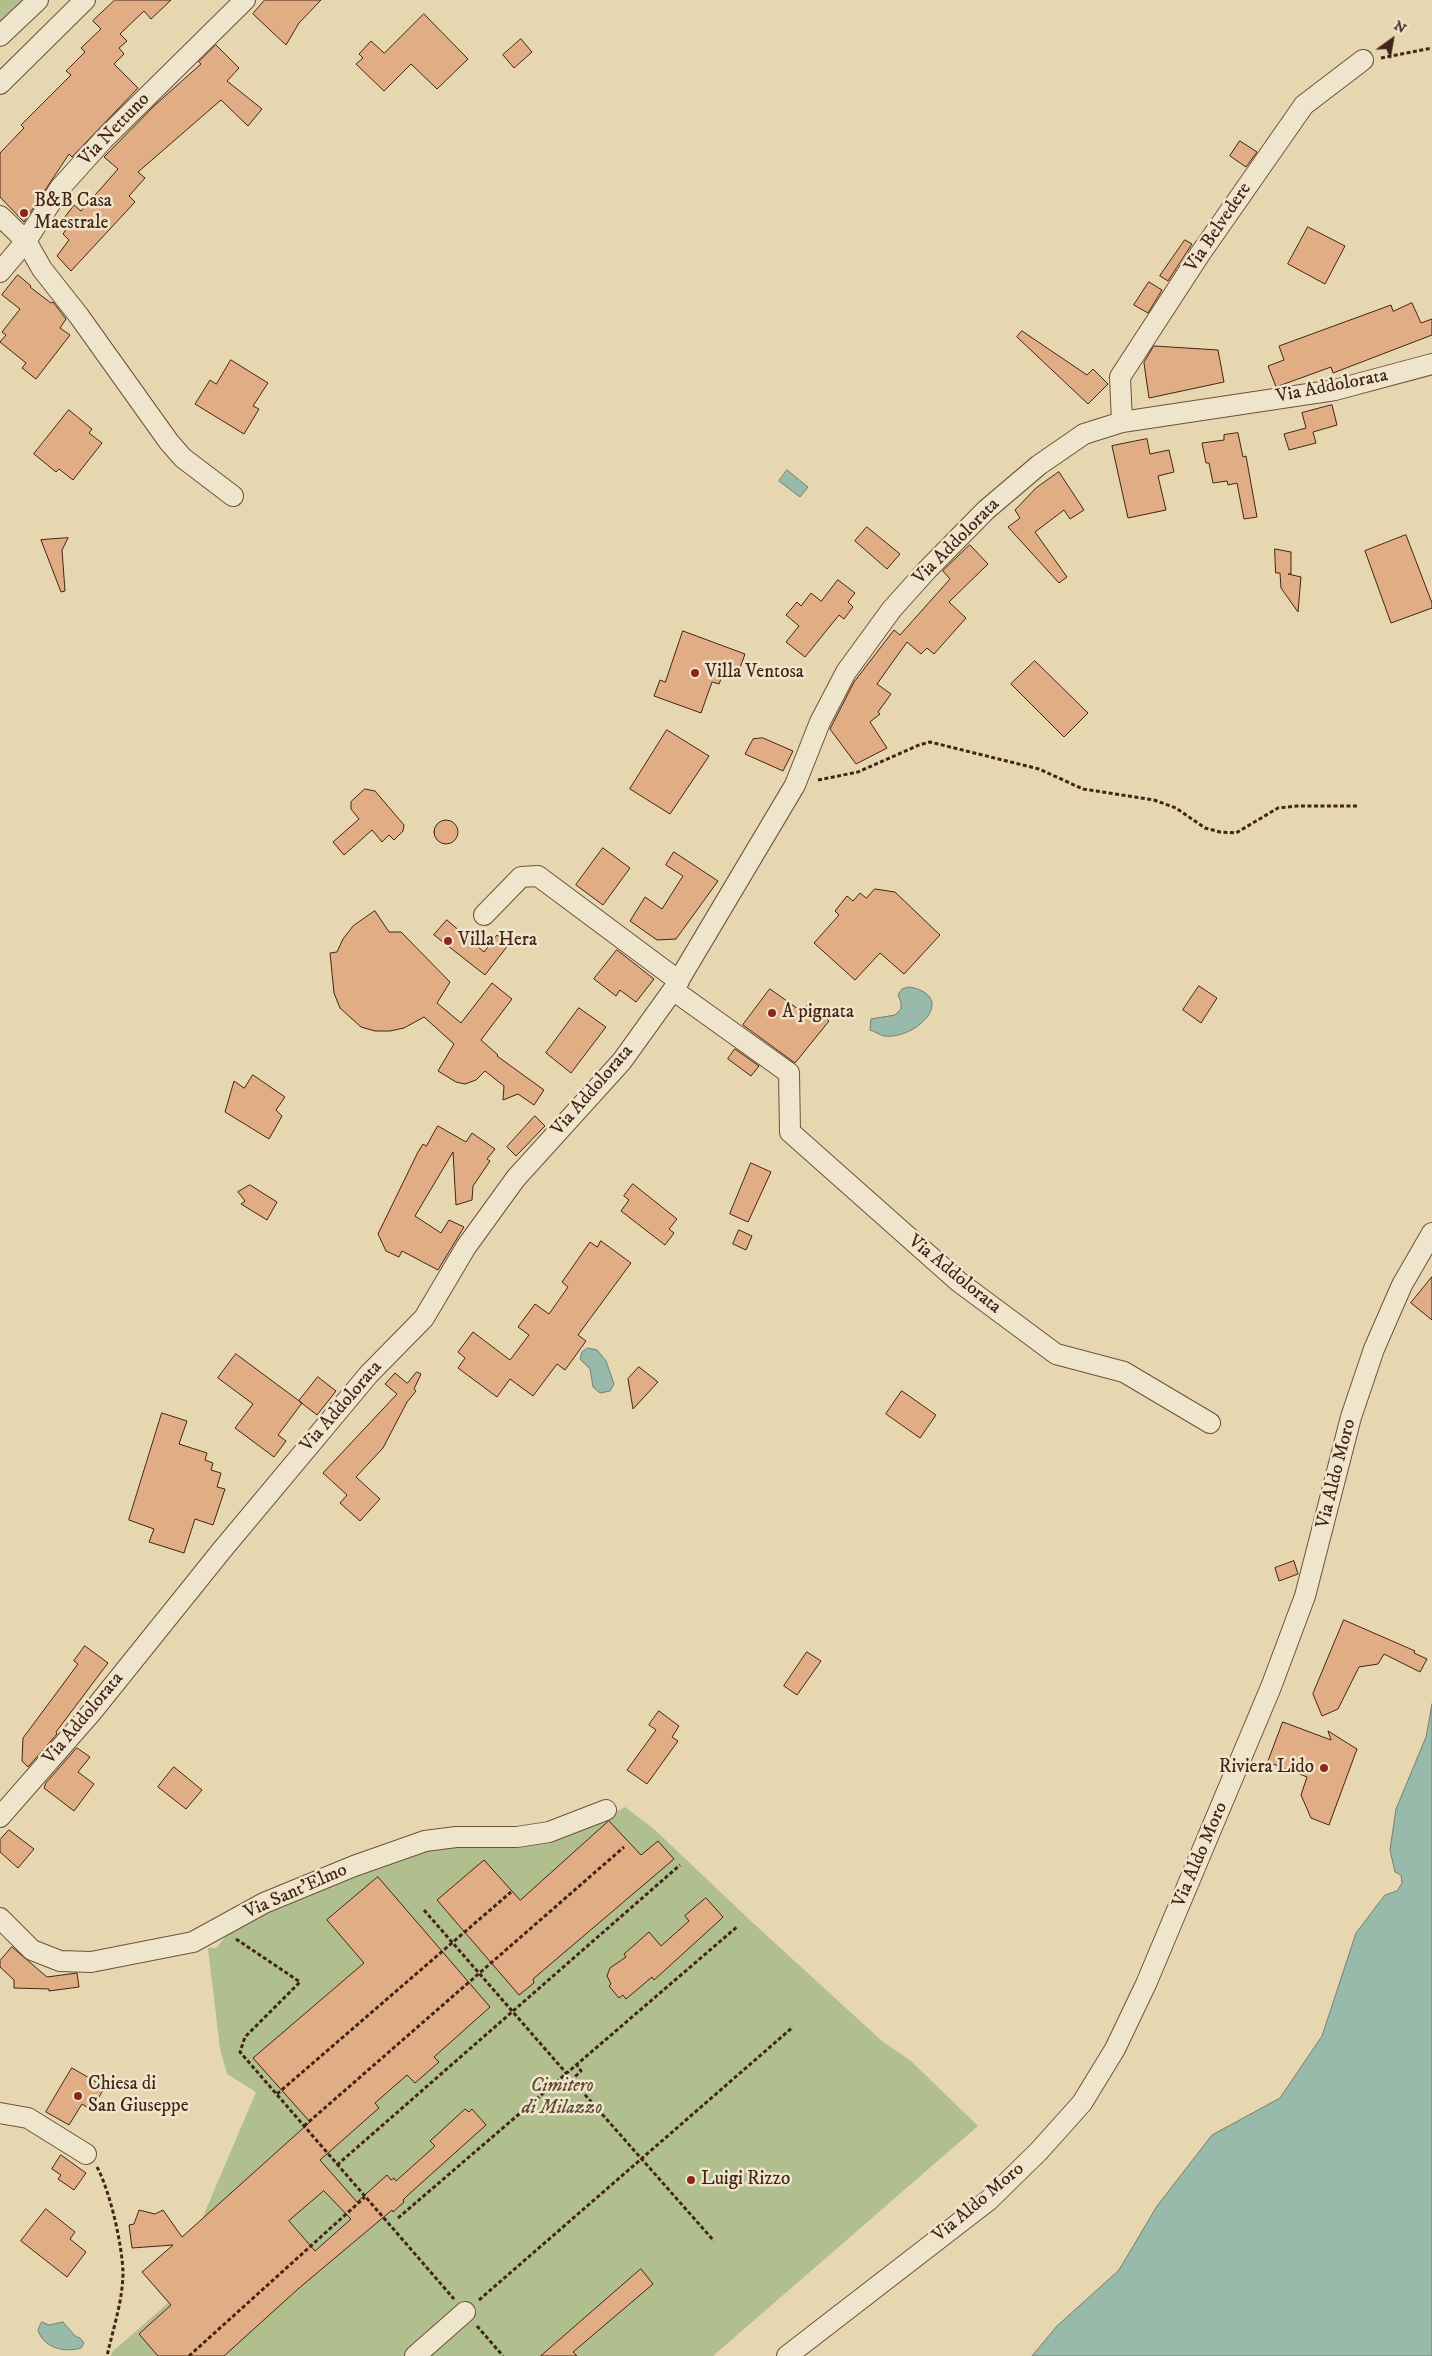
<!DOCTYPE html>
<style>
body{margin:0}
#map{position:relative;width:1432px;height:2356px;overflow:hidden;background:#e7d7b0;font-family:"IM FELL DW Pica",serif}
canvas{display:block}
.north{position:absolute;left:1367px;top:15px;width:50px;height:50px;-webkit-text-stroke:4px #efe5cc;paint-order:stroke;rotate:32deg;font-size:14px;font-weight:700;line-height:20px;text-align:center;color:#442417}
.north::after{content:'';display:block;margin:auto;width:18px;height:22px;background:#442417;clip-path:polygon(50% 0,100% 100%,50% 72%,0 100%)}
</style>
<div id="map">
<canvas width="1432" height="2356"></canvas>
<div class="north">N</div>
</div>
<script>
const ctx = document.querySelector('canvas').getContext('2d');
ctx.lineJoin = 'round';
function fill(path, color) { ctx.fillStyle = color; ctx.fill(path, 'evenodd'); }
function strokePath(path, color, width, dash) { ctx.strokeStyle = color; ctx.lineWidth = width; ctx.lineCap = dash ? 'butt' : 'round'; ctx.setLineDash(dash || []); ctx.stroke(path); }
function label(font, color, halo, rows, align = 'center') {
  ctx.font = font + ' "IM FELL DW Pica",serif'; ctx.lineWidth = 5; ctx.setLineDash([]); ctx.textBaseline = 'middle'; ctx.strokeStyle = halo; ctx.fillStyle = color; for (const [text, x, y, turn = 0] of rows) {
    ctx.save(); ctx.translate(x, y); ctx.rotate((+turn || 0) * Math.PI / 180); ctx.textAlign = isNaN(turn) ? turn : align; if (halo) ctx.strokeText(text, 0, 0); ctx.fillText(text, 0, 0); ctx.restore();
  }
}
const green = new Path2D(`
 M0,0h28l-28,26z
 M625,1807l29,22 98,93 130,119 29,20 67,65 -265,230h-602l1,-4 56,-49 -26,-31 60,-53 54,-127 -29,-18 -7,-25 -12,-101h8l21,-25 157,-67 220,-43z`);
const water = new Path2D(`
 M787,470l21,17 -8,10 -21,-16z
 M910,987c49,10 6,53 -26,49 -4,-1 -10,-5 -14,-6l1,-11 24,-4 6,-6v-7l-3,-7 4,-6z
 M588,1348l9,2 9,11 8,23 -4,7 -10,2 -7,-6 -3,-18 -10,-10 2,-7z
 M1432,1704v652h-400l25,-30 62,-56 38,-64 55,-71 68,-37 42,-62 34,-103 29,-38 12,-4 5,-8 -1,-8 -6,-3 -5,-22 6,-41 30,-72z
 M42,2322l7,3 14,-3 12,14 5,2 4,5 -3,5c-16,5 -38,0 -43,-18z`);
const building = new Path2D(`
 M115,0h56l-20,19 -7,-8 -24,23 7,7 -8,7 5,6 -10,10 24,24 -66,69 -3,-3 -45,68 -24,-25v-44l24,-25 -3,-3 50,-50 -5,-4 19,-19 -4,-4 20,-19 -8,-8z
 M265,0h56l-22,23 -13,22 -33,-31z
 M424,14l44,45 -31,30 -26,-25 -27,27 -28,-27 7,-6 -4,-4 12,-13 13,12z
 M521,39l11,13 -18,16 -11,-13z
 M216,45l23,23 -12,13 35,28 -14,17 -27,-26 -83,72 7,6 -16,18 6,6 -64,69 -14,-15 12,-16 -6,-6 4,-6 -6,-6 13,-17 7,6 37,-42 -14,-12 51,-52 46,-41 -2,-2z
 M1240,141l17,11 -11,15 -16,-11z
 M1308,227l37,19 -20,38 -37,-20z
 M1185,240l7,4 -24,37 -8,-5z
 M18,275l13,11 -1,1 21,16 2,-1 13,17 -6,9 10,7 -34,44 -14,-11 4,-5 -26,-21 6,-7 -4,-3 18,-23 -18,-14z
 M1149,282l13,8 -14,23 -14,-8z
 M1412,303l9,20 11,-4v16l-99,38 -2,-6 -55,20 -8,-21 16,-6 -5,-14 112,-41 2,6z
 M1022,331l65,44 6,-6 15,15 -20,20 -71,-67z
 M1154,346l64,4 6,32 -75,16 -5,-35z
 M231,360l37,23 -15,23 6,3 -15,25 -49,-30 15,-24 6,4z
 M1332,405l5,20 -24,7 3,11 -27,7 -5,-16 22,-6 -4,-15z
 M69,410l23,19 -3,4 13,10 -29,37 -14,-11 -3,3 -22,-18z
 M1238,433l5,24 3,-1 11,61 -13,2 -7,-36 -9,2 -1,-4 -14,2 -4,-20h-3l-4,-20 22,-3v-5z
 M1147,439l3,15 19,-4 5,22 -16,4 8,34 -38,8 -16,-72z
 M1059,472l25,38 -14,9 -6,-9 -29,22 32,45 -8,6 -51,-56 12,-9 -5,-8 21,-22z
 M867,527l33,27 -13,15 -32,-28z
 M1406,535l26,68v5l-41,15 -26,-72z
 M68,538l-6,12 3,41 -4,1 -20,-52z
 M970,545l18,19 -39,38 17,16 -32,36 -7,-6 -6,6 -14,-12 -30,42 14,10 -13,18 2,2 -10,8 17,26 -31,16 -26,-35 24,-47 40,-52 6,5 50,-56 -7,-8z
 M1275,549l16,3v22h-3l13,3 -3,35 -17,-24 -1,-15h-4z
 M838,580l17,13 -7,9 5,5 -9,12 -5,-4 -34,42 -19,-15 13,-16 -13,-11 11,-13 4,4 10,-13 10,8z
 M683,631l62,23 -8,22 -13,-5 -5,13 -7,-2 -11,31 -47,-17 6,-16 5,2z
 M1035,661l53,52 -24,24 -53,-53z
 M667,730l42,26 -39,58 -40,-25z
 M763,738l30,13 -10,20 -38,-17 8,-15z
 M365,789l10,2 29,34 -1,6 -9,9 -5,-5 -7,7 -10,-12 -28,25 -11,-13 26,-23 -8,-10v-7z
 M434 832a12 12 0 1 1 24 0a12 12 0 1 1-24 0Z
 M603,848l27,20 -27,37 -27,-20z
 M674,852l44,29 -42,58 -19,1 -27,-19 15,-24 17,12 21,-33 -17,-11z
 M875,889l20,3 45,43 -36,39 -24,-21 -25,27 -41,-37 25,-28 -4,-4 12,-15 6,5 7,-8 6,5z
 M375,911l14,21h12l49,50 -13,21 24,20 31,-40 20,16 -31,41 17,15 -1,1 47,34 -10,15 -16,-11 -15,6 1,-14 -19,-15 -9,9 -11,4 -9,-2 -18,-11 16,-27 -30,-27 -20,11 -14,3h-15l-14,-4 -21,-19 -6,-15 -4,-40 7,-1 6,-13 10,-13z
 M447,920l37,32 13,-17 12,9 -24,31 -51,-40z
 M617,950l37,29 -18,23 -16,-12 -4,6 -22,-17z
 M1199,986l18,12 -16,25 -18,-13z
 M770,989l31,22 8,-8 20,18 -34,42 -52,-38z
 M579,1008l27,19 -35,46 -25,-20z
 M735,1049l24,17 -8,10 -23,-17z
 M253,1075l32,22 -9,13 6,6 -13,23 -44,-27 9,-31 10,7z
 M535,1116l10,10 -29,30 -9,-9z
 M438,1126l28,16 6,-9 23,16 -8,10 3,2 -17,25 -1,14 -16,5 -3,-53 -38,64 26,17 8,-13 15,7 -26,43 -36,-19 -3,6 -13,-6 -8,-17 40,-82 5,-8 3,2z
 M751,1163l20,9 -23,50 -18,-8z
 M633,1184l44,35 -8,10 5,4 -9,12 -44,-34 8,-11 -5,-4z
 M250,1185l27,17 -10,18 -26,-16 4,-3 -7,-9z
 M739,1230l13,6 -6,14 -13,-6z
 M601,1241l30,22 -53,72 8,6 -21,29 -8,-6 -24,32 -23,-17 -13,18 -39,-29 7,-10 -7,-6 15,-20 37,28 19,-25 -11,-8 17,-23 14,10 19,-27 -6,-5 28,-40 7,5z
 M1432,1277v43l-21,-17z
 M236,1354l66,49 -24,32 8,6 -12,16 -39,-29 18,-24 -35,-26z
 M639,1367l19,15 -25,27 -5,-30z
 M417,1372l4,2 -7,15 2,2 -9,11 -24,46 -27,29 24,22 -20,22 -20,-18 7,-8 -24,-22 74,-79 -12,-10 10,-11 12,10z
 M318,1377l18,14 -19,24 -18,-14z
 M902,1391l34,24 -16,23 -34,-24z
 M162,1413l25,8 -8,23 28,9 -2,7 8,3 -2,7 10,3 -4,14 8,2 -12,36 -18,-6 -11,34 -35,-11 5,-13 -25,-9z
 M1294,1561l4,13 -19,7 -4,-13z
 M1344,1620l71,31 -1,2 13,6 -7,13 -36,-18 -6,10 -19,3 -21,42 -16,7 -9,-22z
 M85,1646l23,17 -52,69 1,2 -29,33 -6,-6 1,-23 55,-74 -4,-3z
 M807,1652l14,9 -24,34 -13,-9z
 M659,1711l20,15 -7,11 6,4 -31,43 -20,-14 29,-40 -7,-5z
 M1283,1722l48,18 -3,-9 29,18 -28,76 -18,-7 -10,-23 6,-18 -39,-15z
 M77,1748l13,9 -12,15 16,12 -20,27 -30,-23 2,-5z
 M174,1767l28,23 -16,19 -28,-22z
 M609,1821l32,34 17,-14 16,18 -141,120 1,4 -15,12 -82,-95 47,-40 36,40z
 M9,1830l25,19 -16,19 -18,-16v-12z
 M378,1877l112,130 -56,50 5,5 -24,21 -8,-8 -32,28 4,5 -59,52 37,42 30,-27 4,5 3,-2 2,3 39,-35 -5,-5 35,-32 4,3 3,-3 14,16 -78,70 -5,5 1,2 -11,10 -1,-2 -94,79 -74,67h-66l-19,-22 32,-29 -29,-33 31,-27 -41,3 -3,-23 5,-1 5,-14 16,4 8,-4 19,27 128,-115 -57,-64 111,-95 -37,-43zM324,2191l27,28 -36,32 -26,-30z
 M706,1898l17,19 -3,3 -66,60 -2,-3 -26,22 -3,-4 -4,3 -10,-12 2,-2 -4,-8 3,-8 16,-11 -2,-3 25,-22 12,14 28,-25 -4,-5z
 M12,1947l35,30 30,-4 2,14 -30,4v-2l-35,-1v-8l-14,-13v-6z
 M72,2068l33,19 -14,23 -9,-6 -13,21 -23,-13z
 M61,2155l25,18 -12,17 -16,-11 3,-4 -9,-6z
 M46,2209l29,23 -5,7 16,13 -19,25 -46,-36z
 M641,2269l12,15 -80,68 4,4h-36z`);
const path = new Path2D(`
 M1381,58l51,-10
 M818,780l40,-8 61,-27 11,-3 109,27 44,20 71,11 22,8 29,20 15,4 16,1 42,-25 19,-2h60
 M424,1910l143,164
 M236,1939l64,43 -55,55 -5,15 214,247
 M572,2080l142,161
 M557,2083l5,6 19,-18 -4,-6
 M277,2094l234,-202
 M304,2126l320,-279
 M337,2165l343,-300
 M97,2167c13,24 25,77 26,105 0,28 -10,57 -16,84
 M398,2218l340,-292
 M479,2300l314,-273
 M477,2326l26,30
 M189,2356l176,-159`);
const minor = new Path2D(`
 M0,36l38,-36
 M0,84l85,-84
 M0,216l26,25 16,28 37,47 90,126 14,16 50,38
 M0,272l26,-31 34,-53 43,-48 142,-140
 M1122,422l-2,-45 80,-123 104,-149 59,-45
 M484,915l37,-38 17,-1 141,105
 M673,990l116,83 1,59 169,150 97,72 68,18 86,51
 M0,1817l91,-104 131,-163 147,-176 55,-56 42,-71 50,-69 106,-117 51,-71 122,-205 25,-63 26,-50 46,-63 35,-39 59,-60 53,-45 45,-31 38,-12 213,-32 97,-26
 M0,1918l32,32 28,11 31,1 102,-20 71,-39 90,-37 71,-25 31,-4h61l32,-5 57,-22
 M0,2113l28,5 58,36
 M415,2356l50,-44
 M787,2356l202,-156 50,-49 43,-48 33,-54 31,-65 125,-297 34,-91 46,-179 23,-68 28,-64 30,-52`);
const markers = [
 [24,213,5,"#8f2418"],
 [695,673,5,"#8f2418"],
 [448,941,5,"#8f2418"],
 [772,1013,5,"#8f2418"],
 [1324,1768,5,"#8f2418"],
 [78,2096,5,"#8f2418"],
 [691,2180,5,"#8f2418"]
];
const streetNames = [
 ["Via Nettuno",115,130,-46],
 ["Via Belvedere",1219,228,-56],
 ["Via Addolorata",1332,387,-11],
 ["Via Addolorata",957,542,-45],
 ["Via Addolorata",593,1091,-49],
 ["Via Addolorata",954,1275,39],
 ["Via Addolorata",342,1407,-49],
 ["Via Aldo Moro",1337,1474,-76],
 ["Via Addolorata",84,1719,-50],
 ["Via Aldo Moro",1201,1855,-67],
 ["Via Sant'Elmo",296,1892,-24],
 ["Via Aldo Moro",979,2203,-40]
];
const poiNames = [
 ["B&B Casa",34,202],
 ["Maestrale",34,224],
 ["Villa Ventosa",705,673],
 ["Villa Hera",458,941],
 ["A pignata",782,1013],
 ["Riviera Lido",1314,1768,"right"],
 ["Chiesa di",88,2085],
 ["San Giuseppe",88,2107],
 ["Luigi Rizzo",701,2180]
];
const parkNames = [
 ["Cimitero",562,2087],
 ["di Milazzo",562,2109]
];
fill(green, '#b1bf8f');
fill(water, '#97baab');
strokePath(water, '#767e70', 1);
fill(building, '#e0ad85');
strokePath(building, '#442417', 1);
strokePath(minor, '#6d513d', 22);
strokePath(path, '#442417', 3, [4, 2.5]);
strokePath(minor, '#efe5cc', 20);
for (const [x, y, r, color] of markers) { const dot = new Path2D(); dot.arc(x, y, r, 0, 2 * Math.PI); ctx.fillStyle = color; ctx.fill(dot); strokePath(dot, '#efe5cc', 2); }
label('19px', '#442417', '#efe5cc', streetNames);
label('19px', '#442417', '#efe5cc', poiNames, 'left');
label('italic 19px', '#5f4b35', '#efe5cc', parkNames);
</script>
